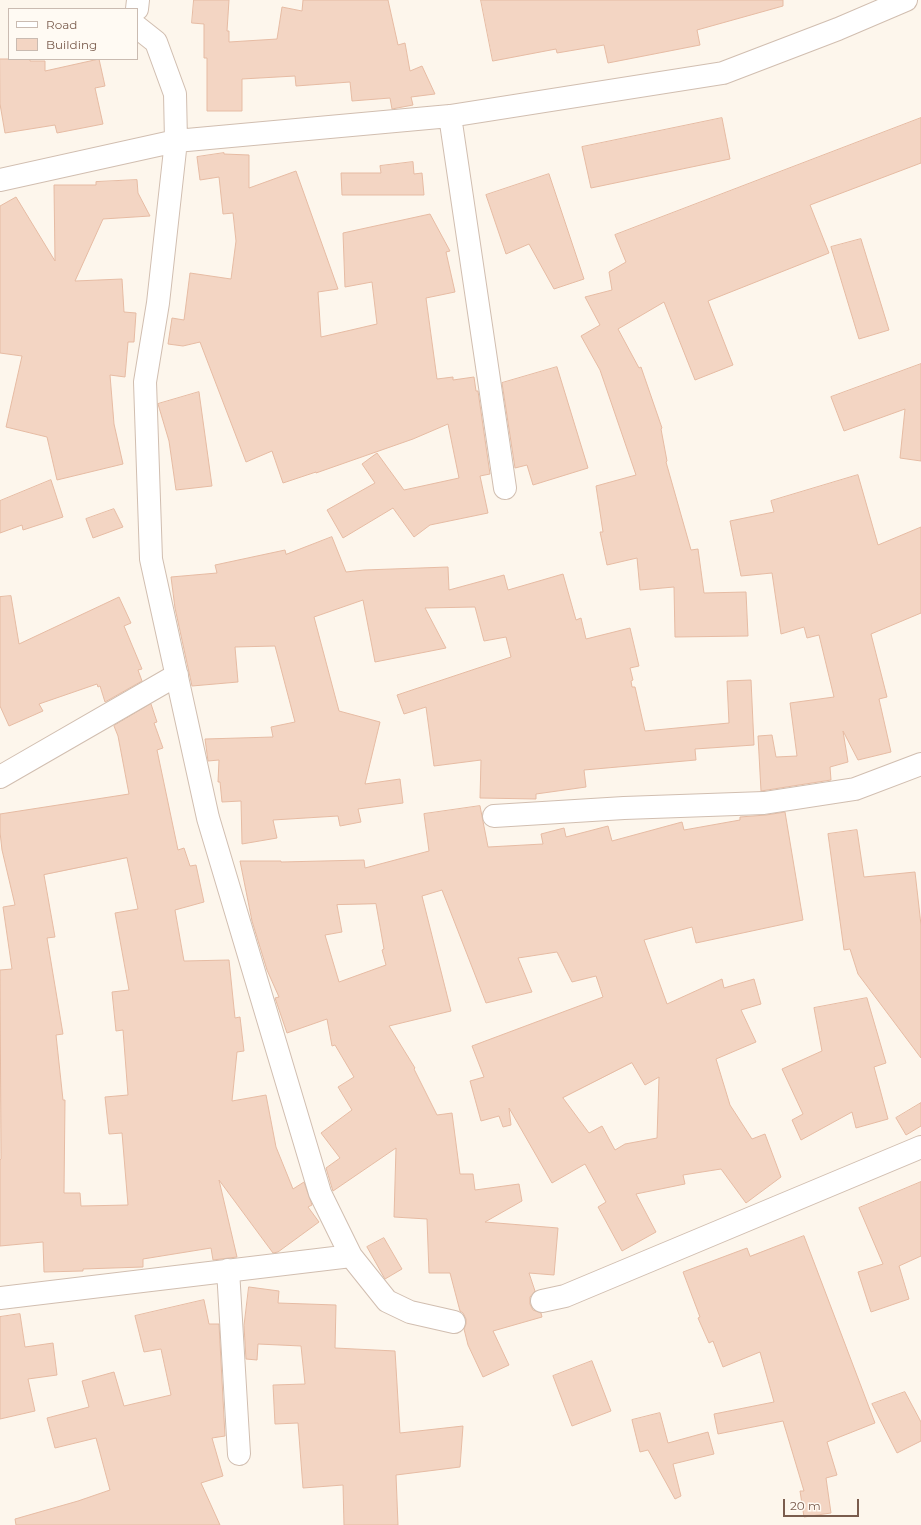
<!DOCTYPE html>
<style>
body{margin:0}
#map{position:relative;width:921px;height:1525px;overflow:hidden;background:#fdf6ec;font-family:Montserrat,sans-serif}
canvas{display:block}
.legend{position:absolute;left:8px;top:8px;width:130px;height:52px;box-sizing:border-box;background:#fffaf3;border:1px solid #cabbb1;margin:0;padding:5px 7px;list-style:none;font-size:12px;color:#7a5c4d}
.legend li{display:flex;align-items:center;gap:8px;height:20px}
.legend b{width:20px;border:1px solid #cabbb1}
.scale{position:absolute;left:783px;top:1499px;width:76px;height:18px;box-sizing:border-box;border:2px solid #7a5c4d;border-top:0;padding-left:5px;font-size:12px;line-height:14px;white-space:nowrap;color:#7a5c4d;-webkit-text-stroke:3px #fffaf3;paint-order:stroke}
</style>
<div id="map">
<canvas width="921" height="1525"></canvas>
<ul class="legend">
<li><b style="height:5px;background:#fff"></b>Road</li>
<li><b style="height:11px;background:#f3d5c3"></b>Building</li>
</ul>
<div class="scale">20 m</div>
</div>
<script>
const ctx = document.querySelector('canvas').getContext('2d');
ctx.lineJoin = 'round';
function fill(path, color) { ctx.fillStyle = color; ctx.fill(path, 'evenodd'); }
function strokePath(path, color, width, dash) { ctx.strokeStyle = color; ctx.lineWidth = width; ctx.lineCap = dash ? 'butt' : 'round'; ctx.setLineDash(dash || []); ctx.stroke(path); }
const building = new Path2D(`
 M194,0h35l-2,31h2v11l48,-3 5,-32 20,4 1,-11h85l10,45 7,-2 5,28 12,-5 13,28 -24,3 2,8 -21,4 -2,-11 -38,3 -2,-19 -54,4 -1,-10 -53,3v32h-35v-53h-3v-34l-12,-1z
 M481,0h302v6l-86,24 3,15 -92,18 -4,-18 -47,8 -1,-4 -63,12z
 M0,59h30v2h15v10l54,-12 6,27 -10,2 8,36 -46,9 -2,-8 -50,8 -5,-29z
 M722,118l8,41 -139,29 -9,-41z
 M921,118v45l-111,42 19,48 -121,48 25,64 -38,15 -31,-78 -46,27 21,39 2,-1 21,61 -1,1 6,32 -1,1 25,88 7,-1 6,44 42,-1 2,44 -73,1 -1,-50 -34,3 -3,-32 -30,7 -7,-33h3l-7,-46 40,-11 -36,-105 -19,-34 19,-11 -15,-28 27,-7 -3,-18 17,-10 -11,-27z
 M224,153v1l25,1v33l47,-17 42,118 -20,3 3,45 56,-13 -5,-42 -27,5 -2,-54 87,-19 20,37 -4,1 9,40 -29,6 11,81 16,-2v3l21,-3 2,14h2l12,83 -10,2 8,37 -58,12 -16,12 -21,-29 -50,30 -16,-28 48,-27 -13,-19 15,-11 27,37 55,-12 -11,-54 -35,15 -97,34v-1l-33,11 -11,-32 -26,11 -46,-120 -17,4 -15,-2 4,-26 12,2 6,-47 41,6 5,-38 -3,-28 -10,1 -4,-37 -19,3 -3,-23z
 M413,162l1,12 8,-1 2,22h-82l-1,-22h40l-1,-7z
 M549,174l35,105 -30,10 -25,-45 -23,10 -20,-59z
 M137,180l1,13 12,23 -47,3 -28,62 47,-2 2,33 12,1 -2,29h-6l-3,35 -15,-2 4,49 9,40 -66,16 -10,-43 -41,-10 16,-71 -22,-3v-147l16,-9 39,64 -1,-76h42v-3z
 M861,239l28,91 -30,9 -28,-92z
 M921,364v97l-21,-3 5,-49 -61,22 -13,-34z
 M557,367l31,101 -55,17 -6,-20 -12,3 -13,-85z
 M199,392l13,94 -36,4 -7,-49 -11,-37z
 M858,475l20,70 43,-18v86l-50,21 16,63 -8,2 12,53 -33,8 -15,-29 5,31 -18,5 1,13 -70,11 -3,-55 14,-1 4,22 21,-1 -7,-53 44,-6 -15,-62 -12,3 -3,-11 -23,7 -9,-61 -31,3 -11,-55 44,-9 -3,-11z
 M51,480l12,37 -40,13 -1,-5 -22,8v-32z
 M114,509l9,18 -30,11 -7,-19z
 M332,537l14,35 18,-2 84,-3 1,23 55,-15 4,15 55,-16 13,46 5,-2 5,21 44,-11 9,38 -9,2 3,12 -2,1 1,6h3l10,44 84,-8 -2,-42 24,-1 3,65 -59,4 1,11 -112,10 2,17 -50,7v5l-56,-1 1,-38 -47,6 -8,-59 -22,7 -7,-19 114,-38 -5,-20 -22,4 -9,-34 -50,1 21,40 -71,14 -12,-62 -49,17 25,94 41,11 -15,62 35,-5 3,24 -45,6 3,13 -21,4 -2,-10 -65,4 4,18 -35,6 -1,-43 -19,1 -2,-20h-2l1,-22 -11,1 -3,-22 68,-2 -2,-10 24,-5 -20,-76 -40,1 3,35 -46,4 -17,-78 -4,-31 46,-4 -2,-8 70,-15 1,4z
 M11,596l8,48 100,-47 12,26 -7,3 18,43 -4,1 4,11 -37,21 -5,-16 -2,1 -1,-3 -58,20 4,7 -34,15 -9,-20v-109z
 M151,704l6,18 -3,1 9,25 -6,2 21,100 6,-2 6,18 6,-1 8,37 -29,8 9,51 45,-1 6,58 5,-1 4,34 -7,1 -5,49 34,-6 10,52 17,42 11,-7 8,23 -4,2 11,15 -41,30 -5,1 -54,-73 18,77 -24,3 -2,-12 -68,11v8l-60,2v2l-39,1 -1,-30 -43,4v-86l1,-1 -1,-189 12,-1 -9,-62 12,-2 -13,-55 -2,-18v-18l129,-20 -11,-58 -4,-10zM127,858l11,51 -23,4 14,77 -17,2 4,39 7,-1 5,65 -23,2 4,37 13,-1 6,72 -47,1 -1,-13h-16l1,-93h-2l-7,-65 7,-1 -16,-96 8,-1 -11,-62z
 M480,806l8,41 55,-3 -2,-10 23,-6 2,9 42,-11 4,15 70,-19 2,8 56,-10v-3l26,-2 19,-3 18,108 -107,23 -4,-16 -48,13 23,64 55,-25 2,9 30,-9 7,25 -20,6 15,32 -40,17 14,46 22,34 13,-5 16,43 -35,26 -25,-34 -38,6 2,9 -49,10 20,38 -34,19 -24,-44 8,-5 -21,-38 -33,19 -43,-75 2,17 -8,2 -4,-11 -18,5 -11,-40 14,-4 -12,-31 131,-49 -7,-21 -24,6 -15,-30 -39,6 14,34 -46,11 -44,-113 -20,6 29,115 -62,15 26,42 -1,1 23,46 15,-2 8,61h13l2,16 44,-6 3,17 -37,21 73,6 -4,47 -25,-2 6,18 -5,6v7l3,6 8,3 1,4 -49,14 16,34 -26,12 -15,-32 -4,-16 2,-5v-5l-3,-6 -3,-2 -10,-38h-21l-2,-54 -33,-2 2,-69 -63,43 -1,-3 -6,-20 14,-10 -19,-25 31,-23 -14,-23 16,-10 -19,-32 -3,1 -5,-27 -40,14 -12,-35 4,-1 -12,-27 -15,-49 -12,-60h41v1l83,-2 1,8 64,-17 -5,-37zM376,904l8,45 -2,1 4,15 -47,17 -14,-47 17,-3 -5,-27zM632,1063l13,22 14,-8 -2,61 -32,6 -10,6 -13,-24 -13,7 -26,-35z
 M857,830l7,47 51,-5 6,53v133l-63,-84 -8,-25 -6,1 -16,-116z
 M867,998l19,65 -12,4 14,52 -32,9 -4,-16 -51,28 -9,-20 11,-6 -21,-45 40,-18 -8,-43z
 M921,1103v23l-15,9 -10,-17z
 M921,1182v74l-22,10 10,33 -38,13 -13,-40 25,-8 -24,-56z
 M804,1236l71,187 -48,19 10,33 -11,3 5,35 -27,4 -4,-26h4l-21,-70 -65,13 -4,-20 60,-12 -14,-50 -37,15 -10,-26 -4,2 -11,-25 2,-1 -17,-45 64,-24 3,8z
 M384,1238l18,31 -17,10 -18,-32z
 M249,1287l30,4 -1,12 58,2 -1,43 60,3 5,82 63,-7 -3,41 -64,8 2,50h-54l-1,-40 -40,3 -5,-65 -23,1 -2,-39 32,-1 -4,-38 -43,-2 -1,16 -11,-1 -2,-33z
 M204,1300l5,24h10l6,112 -13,2 11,38 -22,7 19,42h-204l-1,-6 63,-18 32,-11 -14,-52 -41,10 -8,-30 42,-11 -7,-26 32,-9 10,34 47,-11 -10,-46 -17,3 -9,-36z
 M20,1314l5,33 28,-4 4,32 -29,4 7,32 -35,8v-102z
 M592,1361l19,50 -39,15 -19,-50z
 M905,1392l16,30v19l-24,12 -25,-49z
 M660,1413l8,30 40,-11 6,22 -41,10 8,32 -6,3 -27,-49 -8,2 -8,-32z`);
const minor = new Path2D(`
 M137,9l1,-9
 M137,27l19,15 19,52 1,47 -18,162 -13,79 6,177 57,259 112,375 31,63 36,45 23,11 44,10
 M450,116l55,372
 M0,180l176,-39 274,-25 273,-43 115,-44 68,-29
 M0,777l177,-102
 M494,816l130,-8 140,-5 91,-14 66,-25
 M228,1270l11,184
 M0,1298l351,-42
 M542,1301l23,-5 356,-149`);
fill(building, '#f3d5c3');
strokePath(building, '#e6bba3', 1);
strokePath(minor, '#d1beb0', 24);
strokePath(minor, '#fff', 22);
</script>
